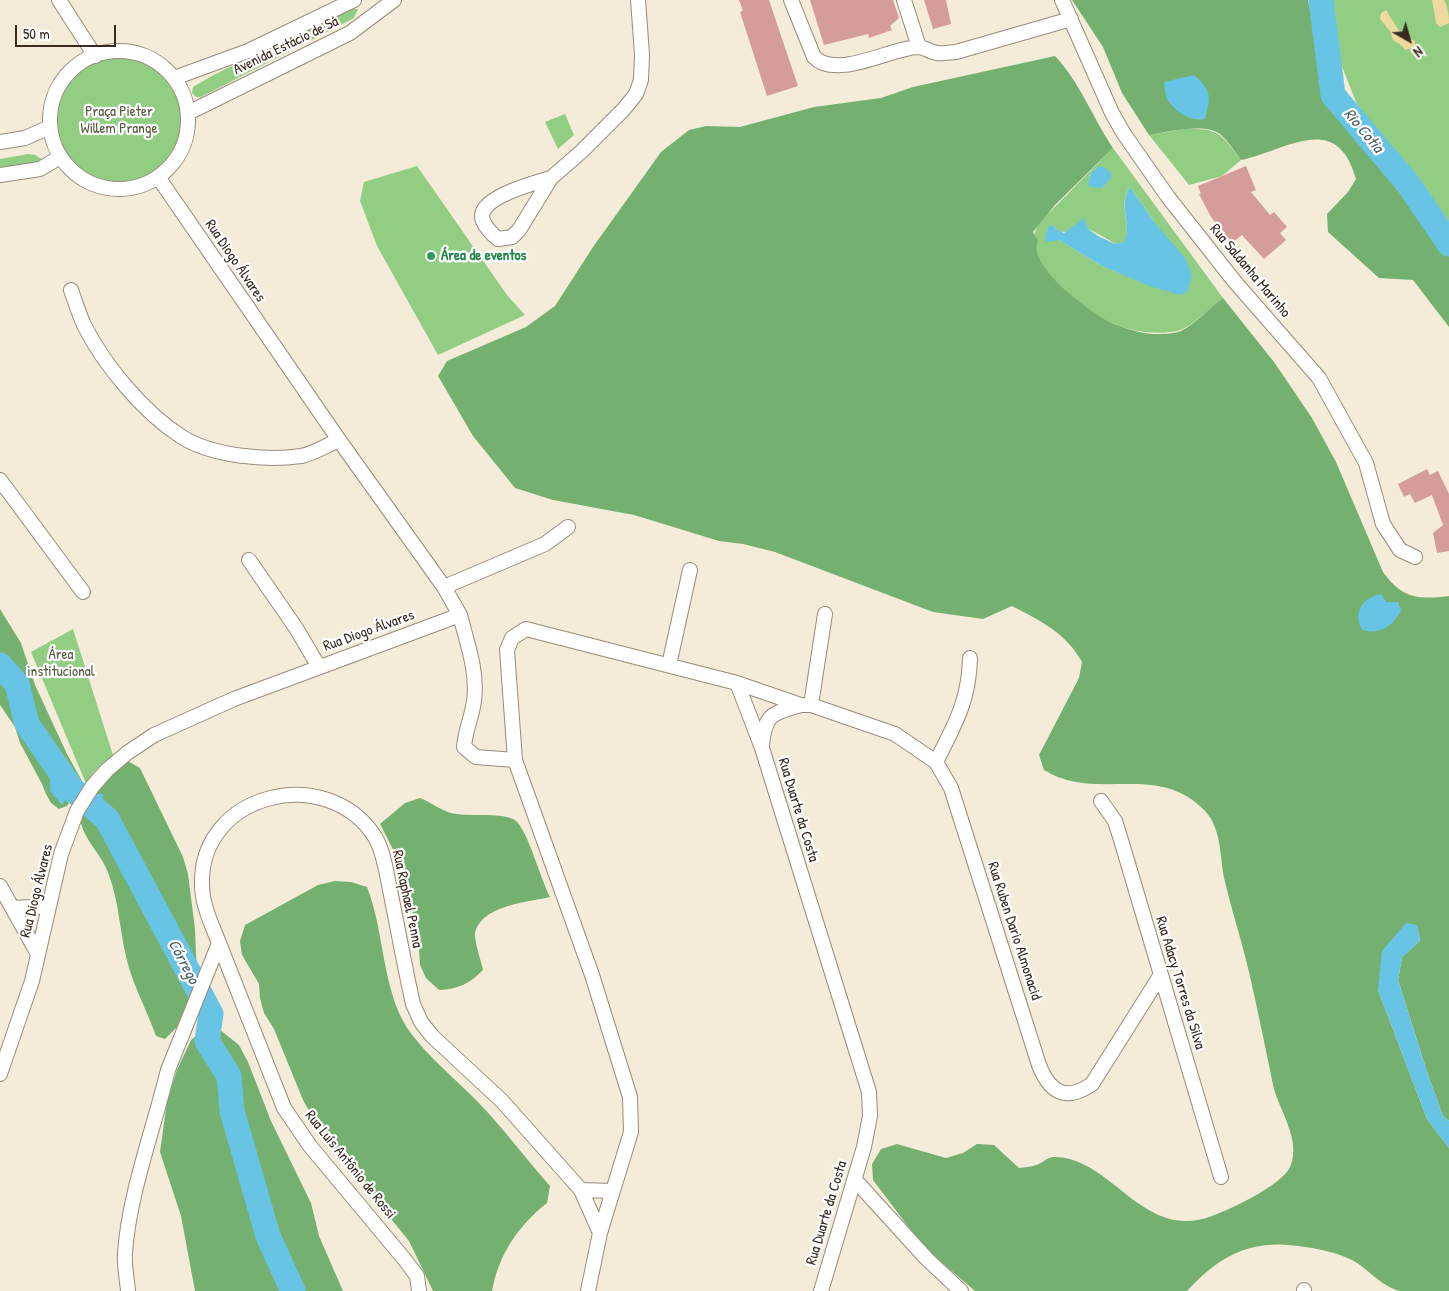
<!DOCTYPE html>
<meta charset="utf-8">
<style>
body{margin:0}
#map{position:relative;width:1449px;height:1291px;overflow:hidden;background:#f4ecd8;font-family:"Patrick Hand",sans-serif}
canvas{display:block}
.north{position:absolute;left:1384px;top:15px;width:50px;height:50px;-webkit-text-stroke:4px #fff;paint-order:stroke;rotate:142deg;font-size:14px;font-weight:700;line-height:20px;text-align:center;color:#3b2a1e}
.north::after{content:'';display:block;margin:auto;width:18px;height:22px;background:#3b2a1e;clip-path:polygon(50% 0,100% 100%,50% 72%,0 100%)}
.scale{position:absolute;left:15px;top:25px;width:101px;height:22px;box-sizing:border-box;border:2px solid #3b2a1e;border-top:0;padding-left:6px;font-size:15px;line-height:18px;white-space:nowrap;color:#3b2a1e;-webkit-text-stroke:4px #fff;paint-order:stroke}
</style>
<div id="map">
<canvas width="1449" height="1291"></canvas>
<div class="north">N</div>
<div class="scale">50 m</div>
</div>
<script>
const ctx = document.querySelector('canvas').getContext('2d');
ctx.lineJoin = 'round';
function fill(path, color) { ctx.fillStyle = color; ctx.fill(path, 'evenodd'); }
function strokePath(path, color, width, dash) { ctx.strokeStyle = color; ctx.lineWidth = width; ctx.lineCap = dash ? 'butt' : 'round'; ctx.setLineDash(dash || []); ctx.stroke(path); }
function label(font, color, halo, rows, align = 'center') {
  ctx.font = font + ' "Patrick Hand",sans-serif'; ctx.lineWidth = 4.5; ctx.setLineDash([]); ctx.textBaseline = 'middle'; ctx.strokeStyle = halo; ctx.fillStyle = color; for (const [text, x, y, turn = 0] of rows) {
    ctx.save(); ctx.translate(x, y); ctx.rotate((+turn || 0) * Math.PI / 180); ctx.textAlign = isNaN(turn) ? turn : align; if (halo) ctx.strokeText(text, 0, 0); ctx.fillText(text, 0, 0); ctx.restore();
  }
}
const green = new Path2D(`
 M1328,0h121v233l-93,-131 -15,-38z
 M348,8l10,1 -4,9 -153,79h-5l-4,-4 1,-6 17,-10z
 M125,51c20,4 32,11 46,25 61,62 -46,166 -111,81l-3,3c-2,-11 -6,-23 -7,-34 -2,-46 33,-73 75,-75z
 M565,114l9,21 -16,14 -13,-27z
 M1184,129c36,-1 36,4 57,31l-19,16 -33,9 -40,-50z
 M1113,148l110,150c-10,8 -34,31 -46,33 -22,4 -42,1 -63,-7 -23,-9 -68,-47 -78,-70 -5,-11 -2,-23 4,-32zM1097,167h7l2,15 -4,6 -13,-12zM1130,187l25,36 -33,51 -20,-8 -56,-34 6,-7c10,13 22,4 35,4 5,1 24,12 28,15l10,-2c7,-18 -8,-37 5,-55z
 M28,154l7,1 8,5 -2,3 -41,10v-14z
 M417,166l90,129 18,20 -87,40 -61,-109 -17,-45 4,-19z
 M73,629l40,126 -20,18 -6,13 -56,-134z`);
const forest = new Path2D(`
 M1072,0h236l18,90 11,23 40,52 24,24 31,39 17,28v71l-36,-47 -34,-2 -51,-46 -1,-18 21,-22 8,-13c-19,-69 -69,-29 -115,-19 -6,-8 -12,-18 -20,-25 -14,-13 -54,-3 -72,0l-27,-42 -19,-46z
 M1055,56c24,25 38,62 58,92l-58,57 -22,27 5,9c-13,23 56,75 76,83 10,4 29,10 40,10 8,0 20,0 27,-3 13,-6 30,-24 42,-33l51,64 38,56 24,44 47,110c19,26 34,28 66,24v525l-6,-5 -14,-38 -31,-98 4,-23 18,-16 -3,-16 -39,65 49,129 22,29v143c-15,0 -35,0 -49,0 -20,-5 -31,-22 -48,-31 -15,-7 -31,-11 -47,-13 -51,-9 -83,6 -118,44h-212l-50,-43 -21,-27 -31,-41 -1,-16 9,-15 16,-5 49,14 17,-5 14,-9 17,1 25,23c6,-1 12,-1 17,-3 7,-2 12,-9 19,-8 58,1 88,85 157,59 19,-7 70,-31 78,-49 12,-27 -11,-56 -17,-82 -7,-34 -14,-69 -22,-104 -7,-33 -18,-66 -26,-99 -6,-25 -2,-56 -24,-75 -47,-44 -106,-5 -157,-37l-5,-15 40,-77 3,-16c-16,-29 -41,-41 -70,-56l-29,13 -50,-7 -158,-60 -32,-8 -24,-3 -85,-26 -81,-15 -38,-12 -42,-52 -35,-60 9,-15 79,-34 29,-21 38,-59 68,-95 28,-22 17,-4 34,1 74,-20 67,-9 32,-11z
 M0,609l21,34 14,42 32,69 15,27 -15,25 -8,3 -8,-6 -5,-9 -4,-10 -22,-41 -5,-16 -15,-22z
 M126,760l14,8 43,89 5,17 7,55 2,50 -20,48 -12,12 -9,-3c-8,-23 -20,-45 -27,-68 -9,-30 -9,-63 -20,-93 -7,-21 -26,-35 -29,-57l22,-36zM97,794l16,16 5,19 -6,2 -6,-8 -16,-6 1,-4 -5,-1z
 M420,798c10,4 21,12 31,15 18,5 57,-3 67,10 12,15 22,54 32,74 -22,5 -72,9 -75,38 0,8 6,26 8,35 -14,14 -25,19 -44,20l-13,-12 -6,-13 -2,-30 -16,-68 -22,-43 25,-21z
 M335,881l16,1 16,5c16,41 15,88 33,128 14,31 55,63 79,88 25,26 47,56 71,83l-3,17c-29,23 -48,51 -55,88h-59l-24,-50 -87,-107 -19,-34 -29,-71 -10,-16 -4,-15 -1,-14 -17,-29 -2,-14 5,-16 73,-40z
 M219,1029l20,16 9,17 23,59 40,82 8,33 24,55h-148l-14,-75 -21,-64 7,-50 10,-32 14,-30 12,-10z`);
const sand = new Path2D(`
 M1432,0h12c4,6 5,16 5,23l-9,4 -4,-4z
 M1386,10l15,24 14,7v6l-10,3 -4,-5 -8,-5 -3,-9 -10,-12 1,-6z`);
const water = new Path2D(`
 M1194,75c18,16 17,22 11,44 -14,3 -30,-7 -38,-20 -2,-4 -2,-12 -3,-17z
 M1097,167h7l7,6v5l-9,10 -13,-1c-2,-10 1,-13 8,-20z
 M1130,187l25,36 30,35 7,17 -4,16 -8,4 -28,-8 -50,-21 -43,-26 -13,2 -1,-5 3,-10 4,-2 4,4 8,4 20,-15 4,11 10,7 17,8 9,-2c9,-18 -7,-35 6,-55z
 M1381,594l5,8h12l3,9c-9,16 -21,24 -39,19 -9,-18 0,-32 19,-36z
 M72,770l7,11 -17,24 -12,-14v-15z
 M97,794h6l-1,6 11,10 5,19 -6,2 -6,-8 -16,-6 1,-4 -5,-1z
 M1406,923l11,2 3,16 -18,16 -4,23 31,98 14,38 6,5v27l-22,-29 -49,-129 4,-39z`);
const river = new Path2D(`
 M1321,0l12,95 76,90 40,59
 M0,665l17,19 10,40 45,65 35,30 104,195 -4,27 22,35 3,35 36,125 25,55`);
const building = new Path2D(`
 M739,0h30l29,86 -31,10 -27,-84 3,-1z
 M810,0h83l6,18 -9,8 2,4 -23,8 -1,-4 -44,11z
 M924,0h22l5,24 -18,5z
 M1246,166l10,24 -5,2 19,23 4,-3 13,15 -7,6 6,7 -22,19 -22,-24 -10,8 -21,-26 -12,-23h2l-3,-8z
 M1427,469l3,6 8,-4 11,23v57l-12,2 -4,-20 10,-8 -11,-30 -17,8 -5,-9 -6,3 -6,-13z`);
const minor = new Path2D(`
 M59,0l36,56
 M791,0l23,57c23,23 76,-9 104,-10 6,0 12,5 19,6 6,1 13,-1 19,-1l115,-33
 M904,0l15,47
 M1062,0l50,113 12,21 44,63 67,85 84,96 47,85 17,61 17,26 15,7
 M50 120a69 69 0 1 1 138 0a69 69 0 1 1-138 0Z
 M174,78l74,-27 106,-51
 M188,113l162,-80 44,-33
 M0,142l25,-4 25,-11
 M0,175l40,-6 20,-12
 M551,178c-16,5 -77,20 -68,43 3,7 9,13 15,18l14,-2 7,-7 32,-52 30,-26 43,-43 12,-15 5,-14 1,-26 -4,-54
 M71,290c4,11 8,24 13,35 20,40 60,88 98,112 30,19 84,24 119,19 12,-2 26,-11 38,-16
 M0,480l83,112
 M249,560l47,68 23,39
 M444,587l101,-43 23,-17
 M460,615c7,28 18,57 14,86 -2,16 -9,30 -10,46l12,10 39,3 77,215 38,122 1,35 -31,101 -12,58
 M669,665l21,-95
 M737,683l64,22h10l84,29 41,28 15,26 88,277c11,28 27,37 53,19l68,-108
 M811,705l14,-91
 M762,745c3,-31 10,-32 39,-40
 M515,760l-8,-110 5,-12 14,-9 211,54 25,65 107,344 1,24 -6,31 -43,144
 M936,762c19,-38 33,-61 34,-104
 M1101,801l14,20 6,19 100,337
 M0,886l38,68
 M13,908l36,-2
 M219,943l65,165 26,38 95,114 12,16 2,15
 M0,1074l32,-93 29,-127 16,-43 15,-24 15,-17 20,-17 27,-18 80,-36 226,-84 -16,-28 -105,-147 -181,-263
 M855,1180l71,78 35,33
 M581,1190l31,1
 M128,1291c-1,-12 -4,-26 -3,-38 4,-59 29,-125 43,-183l51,-127c-7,-18 -17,-38 -17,-58 -3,-92 125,-123 173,-48 8,13 11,33 14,48 8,39 15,79 24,119l8,18 11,14 70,65 79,89 19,43
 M1304,1291v-1`);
const markers = [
 [431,256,5,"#2e9e5b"]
];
const streetNames = [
 ["Avenida Estácio de Sá",286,46,-26],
 ["Rua Diogo Álvares",235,261,56],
 ["Rua Saldanha Marinho",1250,271,50],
 ["Rua Diogo Álvares",369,631,-20],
 ["Rua Duarte da Costa",798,810,73],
 ["Rua Diogo Álvares",37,891,-76],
 ["Rua Raphael Penna",407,899,78],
 ["Rua Ruben Dario Almonacid",1014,931,72],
 ["Rua Adacy Torres da Silva",1180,983,73],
 ["Rua Luís Antônio de Rossi",350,1165,51],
 ["Rua Duarte da Costa",827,1213,-73]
];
const parkNames = [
 ["Praça Pieter",119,112],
 ["Willem Prange",119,129],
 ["Área",61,655],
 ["institucional",61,672]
];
const leisureNames = [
 ["Área de eventos",441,256]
];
const waterNames = [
 ["Rio Cotia",1363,131,50],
 ["Córrego",183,962,62]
];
fill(green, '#91ce83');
fill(forest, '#74b171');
fill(sand, '#eeda9e');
fill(water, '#67c4e5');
strokePath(river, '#67c4e5', 25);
fill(building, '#d49d9a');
strokePath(minor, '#988b7b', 16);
strokePath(minor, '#fff', 14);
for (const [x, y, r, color] of markers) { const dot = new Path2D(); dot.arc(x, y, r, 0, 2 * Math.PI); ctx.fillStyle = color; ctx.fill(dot); strokePath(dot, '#fff', 2); }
label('15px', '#3b2a1e', '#fff', streetNames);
label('15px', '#555b3c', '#fff', parkNames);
label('bold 15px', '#27864d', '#fff', leisureNames, 'left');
label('italic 16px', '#4a6064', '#fff', waterNames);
</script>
